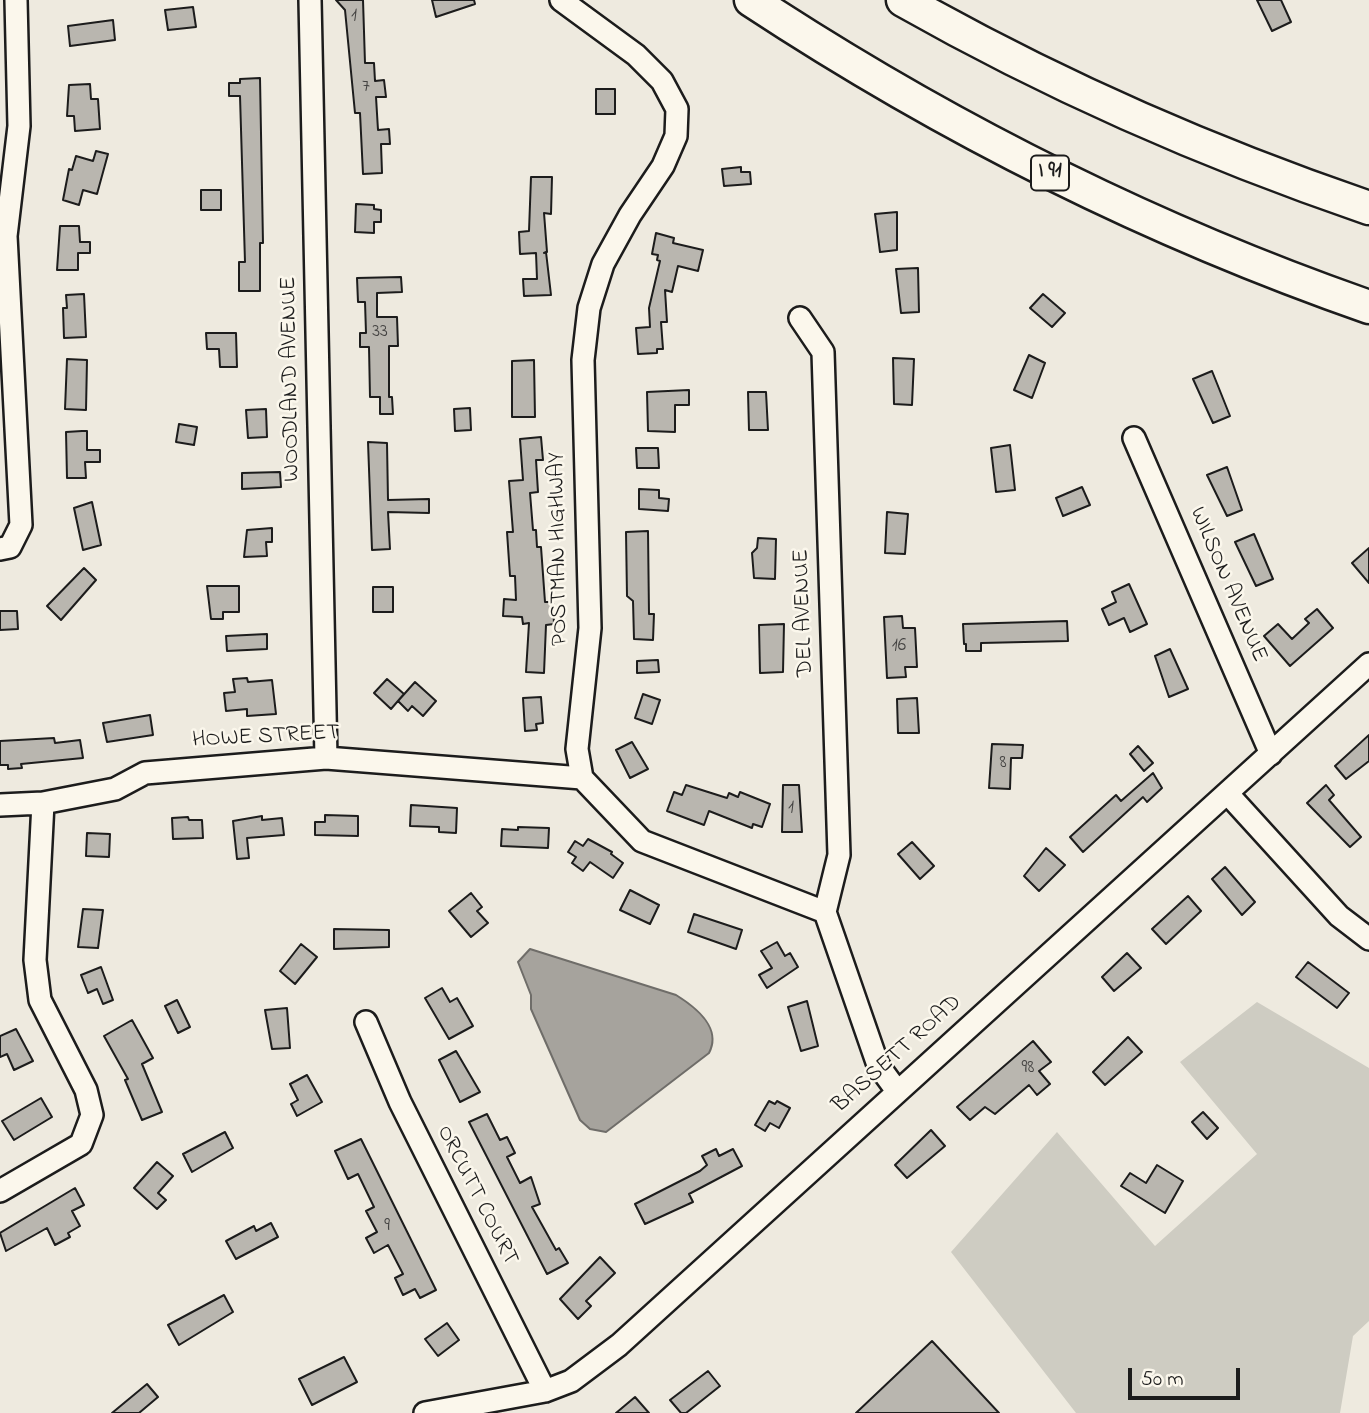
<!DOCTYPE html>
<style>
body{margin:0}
#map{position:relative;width:1369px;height:1413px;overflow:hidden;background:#eeeadf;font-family:"Indie Flower",sans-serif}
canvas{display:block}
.scale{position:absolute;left:1128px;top:1368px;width:112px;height:32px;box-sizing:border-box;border:4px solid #1c1c1c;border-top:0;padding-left:9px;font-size:21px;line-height:24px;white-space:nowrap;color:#1c1c1c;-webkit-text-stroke:5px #fbf7ec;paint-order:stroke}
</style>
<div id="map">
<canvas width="1369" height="1413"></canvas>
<div class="scale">50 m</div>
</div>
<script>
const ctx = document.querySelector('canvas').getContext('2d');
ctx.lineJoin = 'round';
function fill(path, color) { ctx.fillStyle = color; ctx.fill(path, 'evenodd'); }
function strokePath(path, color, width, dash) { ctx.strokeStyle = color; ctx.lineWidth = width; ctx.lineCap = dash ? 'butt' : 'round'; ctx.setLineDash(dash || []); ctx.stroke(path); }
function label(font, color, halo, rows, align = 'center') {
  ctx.font = font + ' "Indie Flower",sans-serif'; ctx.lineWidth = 5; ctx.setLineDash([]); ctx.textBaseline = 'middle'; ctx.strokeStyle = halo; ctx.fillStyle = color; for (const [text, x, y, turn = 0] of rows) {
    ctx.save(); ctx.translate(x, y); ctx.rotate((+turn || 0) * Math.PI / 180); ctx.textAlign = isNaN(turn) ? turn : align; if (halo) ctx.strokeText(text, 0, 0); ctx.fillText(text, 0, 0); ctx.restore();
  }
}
const green = new Path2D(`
 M1257,1002l112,66v253l-16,15 -13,77h-264l-125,-161 106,-120 98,114 102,-92 -77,-92z`);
const water = new Path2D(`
 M530,949l146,46c21,13 46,33 33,58l-103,79 -16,-3 -10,-9 -49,-111v-14l-13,-33z`);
const building = new Path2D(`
 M336,0h27l2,63h9l1,18 9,-1 2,17h-10l2,33 11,-1 1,15h-9l1,29 -19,1 -3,-61h-5l-10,-103z
 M432,0h42l1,4 -39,13z
 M1257,0h24l10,22 -19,9z
 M193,7l3,20 -28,3 -3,-20z
 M113,20l2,20 -45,6 -2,-20z
 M260,78l3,165h-3v48h-21v-29h6l-5,-166h-11v-13h11v-4z
 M90,84l1,15h7l2,30 -25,2 -1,-15h-7l2,-31z
 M596,89h19v25h-19z
 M96,151l12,3 -11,40 -14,-4 -4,15 -16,-5 6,-31 3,1 4,-14 17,5z
 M741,167v5h9l1,12 -27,2 -2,-17z
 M531,177h21l-1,37 -7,-1 3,39 -3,1 2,-1 5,43 -27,1 -1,-17h14l-1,-26 -16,1 -1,-22 10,-1z
 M201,190h20v20h-20z
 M356,204l18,1v4l7,1v12h-7v11l-19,-1z
 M897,212v38l-17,2 -5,-38z
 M60,226h19l1,16h10v11h-12v17h-21z
 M656,233l18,5 -1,5 30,7 -5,21 -20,-5 -6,26 -7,-2 2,32h-6l2,27h-6v4l-19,1 -2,-26 14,-1 -1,-19 11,-47 -3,-1 1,-5 -6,-1z
 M918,268l1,44 -18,1 -5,-44z
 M401,277l1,15 -25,1v24h20l1,29h-9v51h3l1,17h-13v-17h-10l-1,-50h-9v-14h6l-1,-31h-7l-1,-24z
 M84,294l2,43 -22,1 -1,-30h4l-1,-13z
 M1043,294l22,19 -13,14 -22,-19z
 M206,333h30l1,34h-17l-1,-18h-12z
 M1029,355l16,8 -13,35 -18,-8z
 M893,358l21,1 -2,46 -18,-1z
 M67,359l20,1 -1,50 -21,-1z
 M534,360l1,57h-23v-56z
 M1212,371l18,45 -17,7 -20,-44z
 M689,390v15h-14v27l-27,-1 -1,-39z
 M748,392h18l2,38h-19z
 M470,408l1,22 -16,1 -1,-22z
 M266,409l1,28 -19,1 -2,-28z
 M179,424l18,3 -3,18 -18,-3z
 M82,431h5v19h13v12h-15l1,16h-19l-1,-46z
 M541,437l2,23h-7l2,32 -8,1 3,37h3l1,17h4l4,55h8l1,22 -8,1 -2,48 -18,-1 3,-49 -6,1 -1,-7 -19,-1 1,-17 12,1 -1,-24h-5l-3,-44h6l-4,-51 14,-1 -3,-41z
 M368,442l19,1 1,57 41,-1v14l-41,-1 2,37 -18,1z
 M1010,445l5,45 -19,2 -5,-44z
 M636,448h22l1,20h-22z
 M1227,467l15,43 -15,6 -20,-41z
 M280,472l1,15 -39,2v-16z
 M1082,487l8,18 -27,11 -7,-18z
 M639,489l20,1v8l10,1 -1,12 -29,-2z
 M92,502l9,43 -18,5 -9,-42z
 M887,512l21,2 -3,40 -20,-1z
 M272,528v14h-6l1,14 -23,1 3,-27z
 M648,531l1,83h5l-1,26 -19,-1 -1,-38 -6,-5 -1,-64z
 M1254,534l19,45 -17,7 -21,-44z
 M758,538l18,1 -1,40 -21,-1 -2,-25 5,-5z
 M1369,548v35l-17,-20z
 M84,568l12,12 -35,40 -14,-14z
 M1129,584l18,40 -17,8 -6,-14 -15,7 -7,-16 14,-7 -4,-10z
 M207,586h32v26h-16v7h-12z
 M373,587h20v25h-20z
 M1317,609l16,19 -43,38 -26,-30 14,-12 14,15 17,-16 -4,-4z
 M0,611h17l1,18 -18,1z
 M902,616l1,12h12l2,39h-12l1,10 -19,1 -3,-61z
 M1067,621l1,20 -87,2v8h-15v-7h-2l-1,-20z
 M784,624l-1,48 -23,1 -1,-48z
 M267,634v15l-40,2 -1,-15z
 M1170,649l18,40 -19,8 -14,-41z
 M658,660l1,12 -22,1v-12z
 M247,678l1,4 24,-2 4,34 -29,2v-7l-21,2 -2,-18 11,-1 -2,-13z
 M387,679l17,15 -13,15 -17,-16z
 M415,682l21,19 -13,15 -11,-10 -4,5 -10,-10z
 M643,694l17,6 -8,24 -17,-6z
 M541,697l2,26 -7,1 1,6 -12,1 -2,-33z
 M917,698l2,35h-21l-1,-34z
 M150,715l3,20 -46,7 -4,-19z
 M1369,735v26l-23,18 -11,-13z
 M54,738l1,5 25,-3 3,18 -62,6 1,4 -14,1v-4h-8v-24z
 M632,742l16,27 -18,9 -14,-28z
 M992,744l31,1 -1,13h-11l-1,31 -21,-1z
 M1138,746l15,17 -9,8 -14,-17z
 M1153,773l9,15 -15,14 -4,-5 -60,55 -13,-15 46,-42 5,6z
 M686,785l41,13 2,-5 9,4 2,-5 30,12 -8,23 -9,-3 -1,4 -43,-17 -5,14 -37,-14 7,-19 8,3z
 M783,785h16l3,47h-20z
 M1326,785l8,10 -5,5 32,37 -11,10 -43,-44z
 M411,805l46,3 -1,25 -17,-1v-5l-29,-1z
 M325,815l33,1v20l-43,-1v-13h10z
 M262,816v4l20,-2 2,17 -37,3 2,20 -12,1 -4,-38z
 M188,817l1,3h13l1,18 -30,1 -1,-21z
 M518,827l31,1 -1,20 -47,-2 1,-17 16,1z
 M87,833l23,1 -1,23 -23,-1z
 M588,839l24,13 -1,2 12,9 -10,15 -23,-16 -7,9 -11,-8 4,-6 -8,-5 7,-11 8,5z
 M912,842l22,24 -14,13 -22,-25z
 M1046,848l19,17 -26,26 -15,-15z
 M1225,867l30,35 -13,13 -30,-36z
 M630,890l29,15 -9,19 -30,-14z
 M471,893l11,14 -5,4 11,12 -17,14 -22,-26z
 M1188,896l13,15 -35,33 -14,-15z
 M83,909l20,1 -5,38 -20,-1z
 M694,914l48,16 -6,19 -48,-17z
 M334,929l55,1v17l-55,2z
 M777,942l8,14 5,-3 8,14 -31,21 -8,-13 13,-7 -11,-17z
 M301,944l16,13 -22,27 -15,-13z
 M1127,953l14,15 -27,23 -12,-14z
 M1308,962l41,31 -12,15 -41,-31z
 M101,967l12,33 -10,4 -6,-15 -9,4 -7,-18z
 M442,988l8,14 7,-4 16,28 -24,13 -24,-41z
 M177,1000l13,27 -12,6 -13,-27z
 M807,1001l11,45 -17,5 -13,-44z
 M287,1008l3,40 -18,1 -7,-39z
 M132,1020l21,38 -11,6 20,48 -20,8 -17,-40 3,-1 -24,-43z
 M16,1029l17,32 -19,9 -7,-16 -7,3v-21z
 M1128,1037l14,15 -37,33 -12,-13z
 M1033,1041l18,21 -12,9 11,13 -13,11 -8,-10 -34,29 -10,-7 -15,13 -13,-13z
 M456,1051l24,41 -20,10 -21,-42z
 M307,1075l15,27 -25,14 -6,-12 7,-4 -8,-16z
 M41,1098l11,19 -38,23 -12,-19z
 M769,1101l6,3 2,-3 13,7 -11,20 -9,-5 -5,8 -10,-6z
 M1203,1112l15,16 -11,11 -15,-17z
 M487,1114l13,26 7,-3 8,16 -8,4 13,26 11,-6 9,27 -8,3 24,43 3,-2 9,15 -21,11 -78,-152z
 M931,1130l14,16 -38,32 -12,-13z
 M225,1132l8,16 -41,24 -9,-18z
 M361,1139l75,151 -16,8 -5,-9 -12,6 -8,-17 8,-4 -15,-29 -14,8 -8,-15 11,-6 -11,-21 8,-4 -16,-33 -10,5 -13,-28z
 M716,1149l3,7 14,-7 9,17 -53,28 4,8 -48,22 -10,-20 65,-33 7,-6 -5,-9z
 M157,1162l16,14 -15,17 8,7 -9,9 -23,-21z
 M1157,1165l26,16 -18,32 -44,-27 9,-13 16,10z
 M75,1188l9,17 -12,6 8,15 -12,7 2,4 -15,8 -8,-17 -41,23 -6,-18z
 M271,1223l7,14 -42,22 -10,-18 28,-15 2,5z
 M600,1257l15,16 -29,28 5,5 -13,13 -18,-20z
 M224,1295l9,17 -54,33 -11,-20z
 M447,1323l12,17 -21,16 -13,-17z
 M932,1341l67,72h-143z
 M344,1357l13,25 -45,23 -13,-26z
 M708,1371l12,15 -34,27h-5l-11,-13z
 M147,1384l11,13 -19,16h-27z
 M635,1397l14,16h-33z`);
const minor = new Path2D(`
 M310,0l16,758
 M561,0l75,55 26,26 15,28 -1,27 -13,30 -33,49 -27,49 -14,44 -6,52 7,268 -13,121 5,29 60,63 183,71 53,153 19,26
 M800,318l23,34 16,503 -14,57
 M1134,438l137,316
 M0,549l10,-2 11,-22 -15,-289 13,-110 -3,-126
 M1228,794l111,122 30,23
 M0,805l43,-2 72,-14 30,-16 181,-15 256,20
 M366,1022l34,80 145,289
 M0,1191l81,-47 11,-29 -6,-25 -46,-90 -5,-40 8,-157
 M425,1413l120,-22 26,-10 48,-36 750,-681`);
const highway = new Path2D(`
 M751,0c193,127 400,231 618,307
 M903,0c148,84 305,153 466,208`);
const numberNames = [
 ["1",354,17],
 ["7",366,88],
 ["33",380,333],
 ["16",899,647],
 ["8",1003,764],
 ["1",791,809],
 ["98",1028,1069],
 ["9",387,1227]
];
const shields = [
 [1050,173,38]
];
const shieldNames = [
 ["I 91",1050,173]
];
const streetNames = [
 ["WOODLAND AVENUE",292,379,-91],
 ["POSTMAN HIGHWAY",560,549,-91],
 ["WILSON AVENUE",1227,585,67],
 ["DEL AVENUE",805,613,-92],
 ["HOWE STREET",266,738,-3],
 ["BASSETT ROAD",898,1055,-42],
 ["ORCUTT COURT",476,1196,63]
];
fill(green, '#ceccc2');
fill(water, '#a6a39d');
strokePath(water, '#6f6d69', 2);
fill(building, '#b9b6af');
strokePath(building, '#1c1c1c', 2);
strokePath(minor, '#1c1c1c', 26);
strokePath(highway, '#1c1c1c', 37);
strokePath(minor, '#fbf7ec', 21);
strokePath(highway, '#fbf7ec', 32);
label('19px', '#434241', null, numberNames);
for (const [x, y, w] of shields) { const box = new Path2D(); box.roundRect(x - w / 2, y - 17.5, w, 35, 5); ctx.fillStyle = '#fbf7ec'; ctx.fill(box); strokePath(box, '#1c1c1c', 2); }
label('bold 21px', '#1c1c1c', null, shieldNames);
label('23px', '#1c1c1c', '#fbf7ec', streetNames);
</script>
